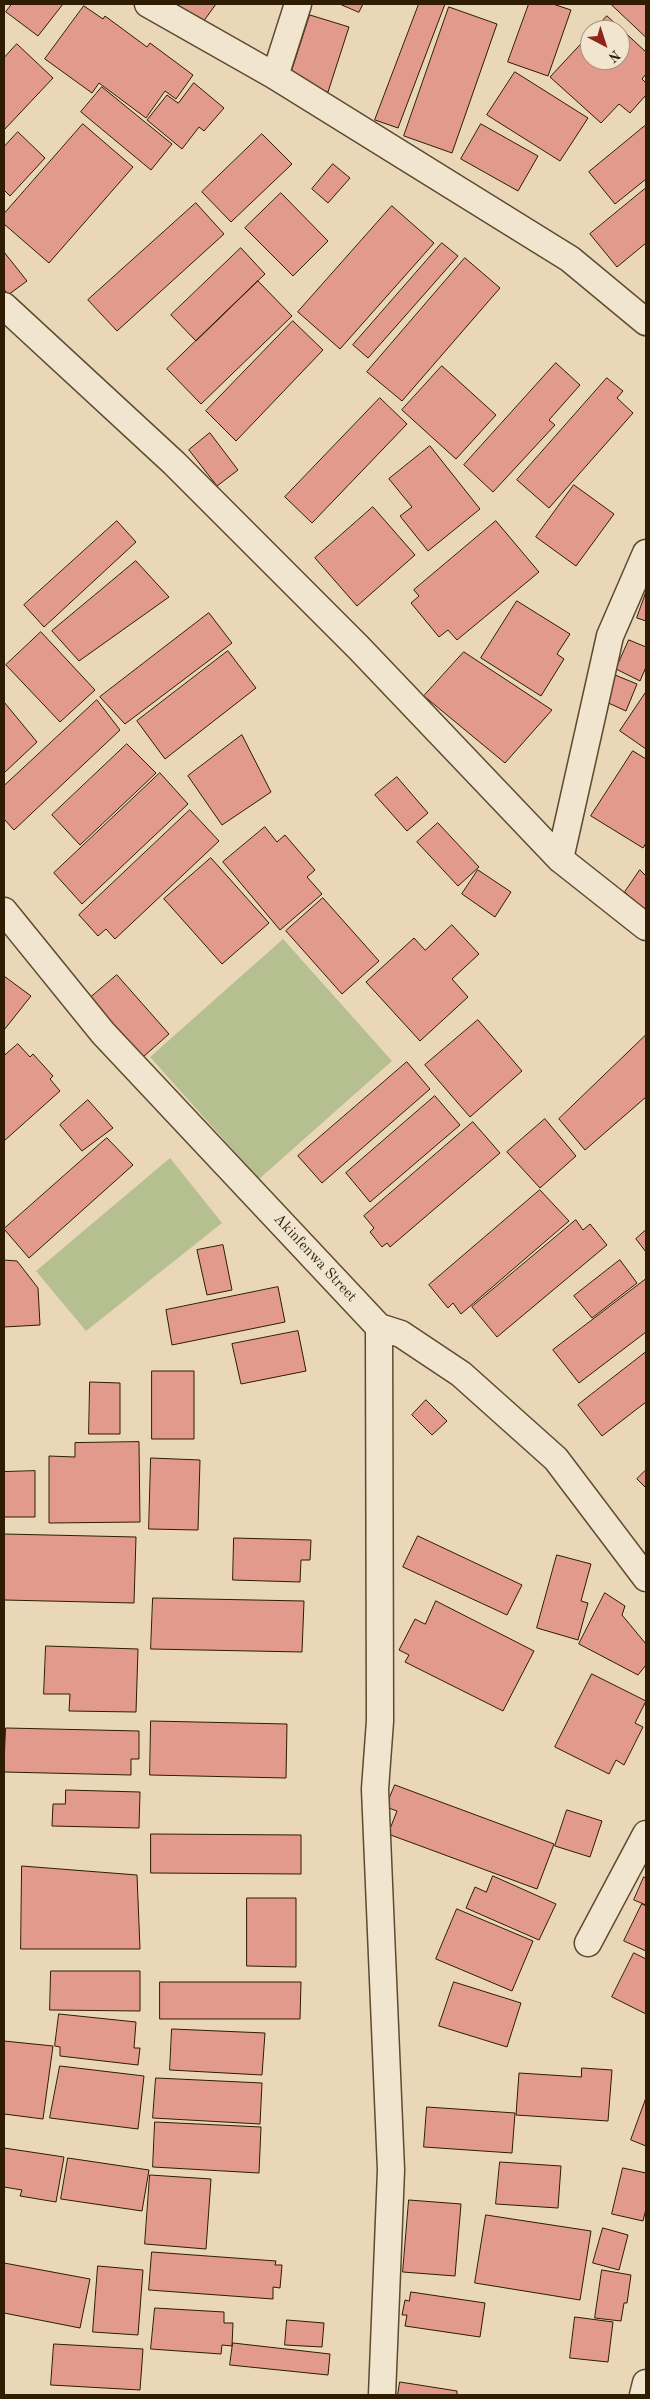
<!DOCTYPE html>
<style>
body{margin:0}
#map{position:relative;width:650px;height:2399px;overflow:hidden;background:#ead7b7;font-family:"Old Standard TT",serif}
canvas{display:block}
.frame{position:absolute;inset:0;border:5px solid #2e1c03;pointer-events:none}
.north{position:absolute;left:580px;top:20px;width:50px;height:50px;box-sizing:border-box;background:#f1e5d0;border:1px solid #a3957e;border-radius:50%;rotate:140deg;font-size:14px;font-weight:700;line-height:20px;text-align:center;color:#2e1c03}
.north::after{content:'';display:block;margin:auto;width:18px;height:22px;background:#8f2418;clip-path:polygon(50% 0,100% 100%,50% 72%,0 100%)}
</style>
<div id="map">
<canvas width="650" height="2399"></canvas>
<div class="frame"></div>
<div class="north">N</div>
</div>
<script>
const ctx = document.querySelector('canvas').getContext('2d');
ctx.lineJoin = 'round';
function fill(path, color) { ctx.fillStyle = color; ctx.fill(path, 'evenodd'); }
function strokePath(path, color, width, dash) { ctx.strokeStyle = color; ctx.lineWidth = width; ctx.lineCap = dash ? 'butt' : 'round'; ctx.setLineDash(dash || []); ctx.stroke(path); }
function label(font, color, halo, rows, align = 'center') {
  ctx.font = font + ' "Old Standard TT",serif'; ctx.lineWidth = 4; ctx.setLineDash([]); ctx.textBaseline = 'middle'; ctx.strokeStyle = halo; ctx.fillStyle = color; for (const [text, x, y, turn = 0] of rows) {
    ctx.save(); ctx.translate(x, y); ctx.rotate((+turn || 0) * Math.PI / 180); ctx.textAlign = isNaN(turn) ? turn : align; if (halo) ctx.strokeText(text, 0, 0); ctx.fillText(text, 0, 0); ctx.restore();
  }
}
const green = new Path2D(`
 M283,939l109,122 -133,118 -109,-122z
 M170,1158l52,65 -136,108 -50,-60z`);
const building = new Path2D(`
 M12,4h51l-25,32 -32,-24z
 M163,4h53l-18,25z
 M340,4h23l-4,8z
 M419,4h26l-47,124 -23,-8z
 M529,4h24l18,6 -23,66 -40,-14z
 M611,4h35v33z
 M84,6l19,13 2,-3 42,31 3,-4 43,32 -17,24 -11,-8 -19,27 -47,-35 -7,10 -47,-34z
 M449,7l48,17 -45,129 -48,-17z
 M310,15l39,12 -21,65 -39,-12z
 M607,16l39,36v22l-4,5 4,4v12l-16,18 -11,-9 -18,19 -51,-46 40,-43v26h30v-30h-26z
 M17,44l36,34 -49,52v-72z
 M515,72l73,46 -28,43 -73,-46z
 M194,83l30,25 -20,23 -5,-4 -17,22 -35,-29 20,-25 11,8z
 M102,87l70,57 -21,26 -70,-58z
 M83,124l50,43 -84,96 -45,-39v-10z
 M481,124l57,32 -20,35 -57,-32z
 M646,125v54l-31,25 -26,-32z
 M18,132l27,26 -35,38 -6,-6v-43z
 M262,134l30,30 -61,58 -29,-30z
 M333,164l17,14 -22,25 -16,-14z
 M646,188v55l-29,24 -27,-33z
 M281,193l47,48 -35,35 -48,-48z
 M196,203l28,31 -107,97 -29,-31z
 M392,206l42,37 -94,106 -42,-37z
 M442,243l16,13 -90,102 -15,-13z
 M241,248l24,26 -69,67 -25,-26z
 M4,252l23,29 -19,14 -4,-6z
 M465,258l35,30 -98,113 -35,-29z
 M258,281l34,35 -91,88 -34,-35z
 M293,321l30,29 -87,91 -30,-30z
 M556,363l24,22 -31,35 6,5 -62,67 -29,-27z
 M442,366l54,49 -40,44 -54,-49z
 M607,378l16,13 -6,7 16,15 -84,95 -32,-28z
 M380,398l27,26 -95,99 -27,-26z
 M210,433l28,37 -21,16 -28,-36z
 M430,446l50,63 -52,42 -28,-35 12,-9 -23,-28z
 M574,485l40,29 -38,52 -40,-29z
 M373,507l42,48 -58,51 -42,-48z
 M117,521l19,21 -92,85 -20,-22z
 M496,521l43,51 -82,68 -9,-10 -9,7 -28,-34 8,-7 -5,-6z
 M136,561l33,36 -90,64 -27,-30z
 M646,592v29l-9,-3z
 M517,601l53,33 -13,20 7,5 -23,37 -60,-38z
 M209,613l23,30 -107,81 -25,-27z
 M41,632l54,58 -35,32 -54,-57z
 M629,640l17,7v20l-6,14 -24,-12z
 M228,651l28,37 -91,71 -28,-38z
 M464,652l88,58 -47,53 -81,-67z
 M615,675l22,9 -11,27 -22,-10z
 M646,692v57l-26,-18z
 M97,700l23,30 -106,100 -10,-11v-33z
 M4,702l33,40 -33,31z
 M242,735l29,57 -49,33 -34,-49z
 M127,744l29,29 -76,72 -28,-30z
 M633,751l13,8v84l-3,5 -52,-32z
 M160,773l28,31 -106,100 -28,-31z
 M397,777l31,36 -21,18 -32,-36z
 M190,810l29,31 -104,98 -9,-10 -8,7 -19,-21z
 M438,823l41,44 -21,19 -41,-44z
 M265,827l12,15 8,-7 30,35 -8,7 15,17 -42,36 -57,-68z
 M211,858l58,65 -47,41 -58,-65z
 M478,870l33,22 -16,25 -33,-23z
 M640,870l6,6v37l-21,-21z
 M323,898l56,63 -37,33 -56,-63z
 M452,925l27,29 -27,25 16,18 -48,44 -54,-59 48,-44 11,12z
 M117,975l52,59 -26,23 -53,-59z
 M4,976l27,20 -27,34z
 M478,1020l44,51 -52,46 -45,-52z
 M646,1035v62l-61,53 -26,-31z
 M18,1044l12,13 3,-3 20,22 -3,3 10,12 -56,50v-85z
 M407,1062l23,27 -108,94 -24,-27z
 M435,1096l25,29 -90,77 -24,-29z
 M88,1100l25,28 -31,23 -22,-26z
 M545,1119l31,37 -36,32 -33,-36z
 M473,1122l27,31 -110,94 -3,-4 -5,4 -12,-15 4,-4 -10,-12z
 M107,1138l26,27 -104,93 -25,-29z
 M540,1190l29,31 -108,93 -8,-11 -5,5 -19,-23z
 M576,1220l7,10 7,-6 17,21 -110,92 -25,-30z
 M646,1230v22l-10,-13z
 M223,1245l9,45 -25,5 -10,-45z
 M4,1260l13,1 21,27 2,37 -36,2z
 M620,1260l17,23 -45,35 -18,-22z
 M646,1279v53l-67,51 -26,-33z
 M278,1287l7,35 -113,23 -6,-35z
 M298,1331l8,40 -65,13 -9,-40z
 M646,1352v50l-44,34 -24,-31z
 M152,1371h42v68h-42z
 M90,1382l30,1v51h-31z
 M426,1400l21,21 -15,14 -20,-20z
 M139,1442l1,80 -91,1v-67l26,1v-14z
 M151,1458l49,2 -2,70 -49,-1z
 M646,1470v18l-9,-9z
 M35,1471v46h-31v-45z
 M4,1534l132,3 -2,66 -130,-3z
 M418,1536l104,49 -15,30 -104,-48z
 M234,1538l77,2 -1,20h-9l-1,22 -67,-2z
 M557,1555l34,9 -10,37 7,2 -10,37 -41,-12z
 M605,1593l20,13 -3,9 24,29v21l-8,10 -59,-31z
 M153,1598l151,3 -2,51 -151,-3z
 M436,1601l98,50 -31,60 -98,-49 4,-7 -10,-5 16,-31 10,5z
 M46,1646l92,3 -2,63 -67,-1 1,-17h-26z
 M592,1674l54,27 -11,22 8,4 -19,38 -8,-5 -7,14 -54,-27z
 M151,1721l136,3 -1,54 -136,-3z
 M6,1728l133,3v28h-8v16l-127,-3z
 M395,1785l159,59 -17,45 -149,-55 9,-23 -11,-4z
 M66,1790l74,2 -1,36 -87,-2 1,-22h12z
 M567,1810l35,11 -12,36 -35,-11z
 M151,1834l150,1v39l-150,-1z
 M22,1866l115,9 3,74h-119z
 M493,1876l63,28 -17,36 -73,-32 9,-21 11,5z
 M644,1877l2,1v27l-12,-5z
 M247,1898h49v69l-49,-1z
 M642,1904l4,2v45l-22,-10z
 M457,1909l76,32 -21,50 -76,-32z
 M634,1953l12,6v55l-34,-17z
 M51,1971h89v40l-90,-1z
 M160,1982h141l-1,37h-140z
 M454,1982l67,21 -14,44 -68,-21z
 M59,2014l77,8 -2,26h6l-2,17 -78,-9v-9l-5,-1z
 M172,2029l93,4 -3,42 -92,-5z
 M4,2041l49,5 -10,73 -39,-5z
 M60,2066l84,10 -6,53 -88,-11z
 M582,2068l30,2 -4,51 -92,-6 3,-42 62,4z
 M156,2078l106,5 -2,41 -107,-6z
 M646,2098v48l-15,-6z
 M427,2107l88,6 -3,40 -88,-6z
 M155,2122l106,5 -2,46 -106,-6z
 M4,2148l60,9 -8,45 -36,-6 2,-6 -18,-3z
 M68,2158l81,12 -7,41 -81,-12z
 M500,2162l61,4 -3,42 -62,-4z
 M623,2168l23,5v36l-3,12 -31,-7z
 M150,2175l61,4 -5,70 -61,-5z
 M409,2200l52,4 -6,72 -52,-4z
 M486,2215l105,16 -11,69 -105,-17z
 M603,2228l25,7 -9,35 -26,-7z
 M152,2252l124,9 -1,4h7l-2,23 -7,-1v12l-124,-9z
 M4,2263l86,16 -10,49 -76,-15z
 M98,2266l45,4 -5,65 -45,-3z
 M602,2270l29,5 -4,28h-3l-3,18 -26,-3z
 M411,2292l74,11 -5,34 -75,-11 2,-11h-5l3,-15 4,1z
 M155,2308l69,4v11h9l-1,23 -10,-1 -1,9 -70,-5z
 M575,2317l38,5 -5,40 -38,-4z
 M287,2320l37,3 -2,24 -37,-2z
 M233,2343l97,11 -2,21 -98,-10z
 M54,2344l89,5 -3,41 -89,-5z
 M400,2382l57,9v4h-59z`);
const minor = new Path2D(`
 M148,4l127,72 295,183 76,63
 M275,76l23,-72
 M4,306l170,157 185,185 201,211 86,68
 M560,859l50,-223 36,-83
 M4,911l99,122 276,294 22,7 60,40 95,85 90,119
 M379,1327l1,394 -5,68 16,381 -9,225
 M588,1943l58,-109
 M643,2395l3,-12`);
const streetNames = [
 ["Akinfenwa Street",315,1258,47]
];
fill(green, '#b5bf90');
fill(building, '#e19a8c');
strokePath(building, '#2e1c03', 1);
strokePath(minor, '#5d4b30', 29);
strokePath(minor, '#f1e5d0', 26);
label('15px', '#2e1c03', '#f1e5d0', streetNames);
</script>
